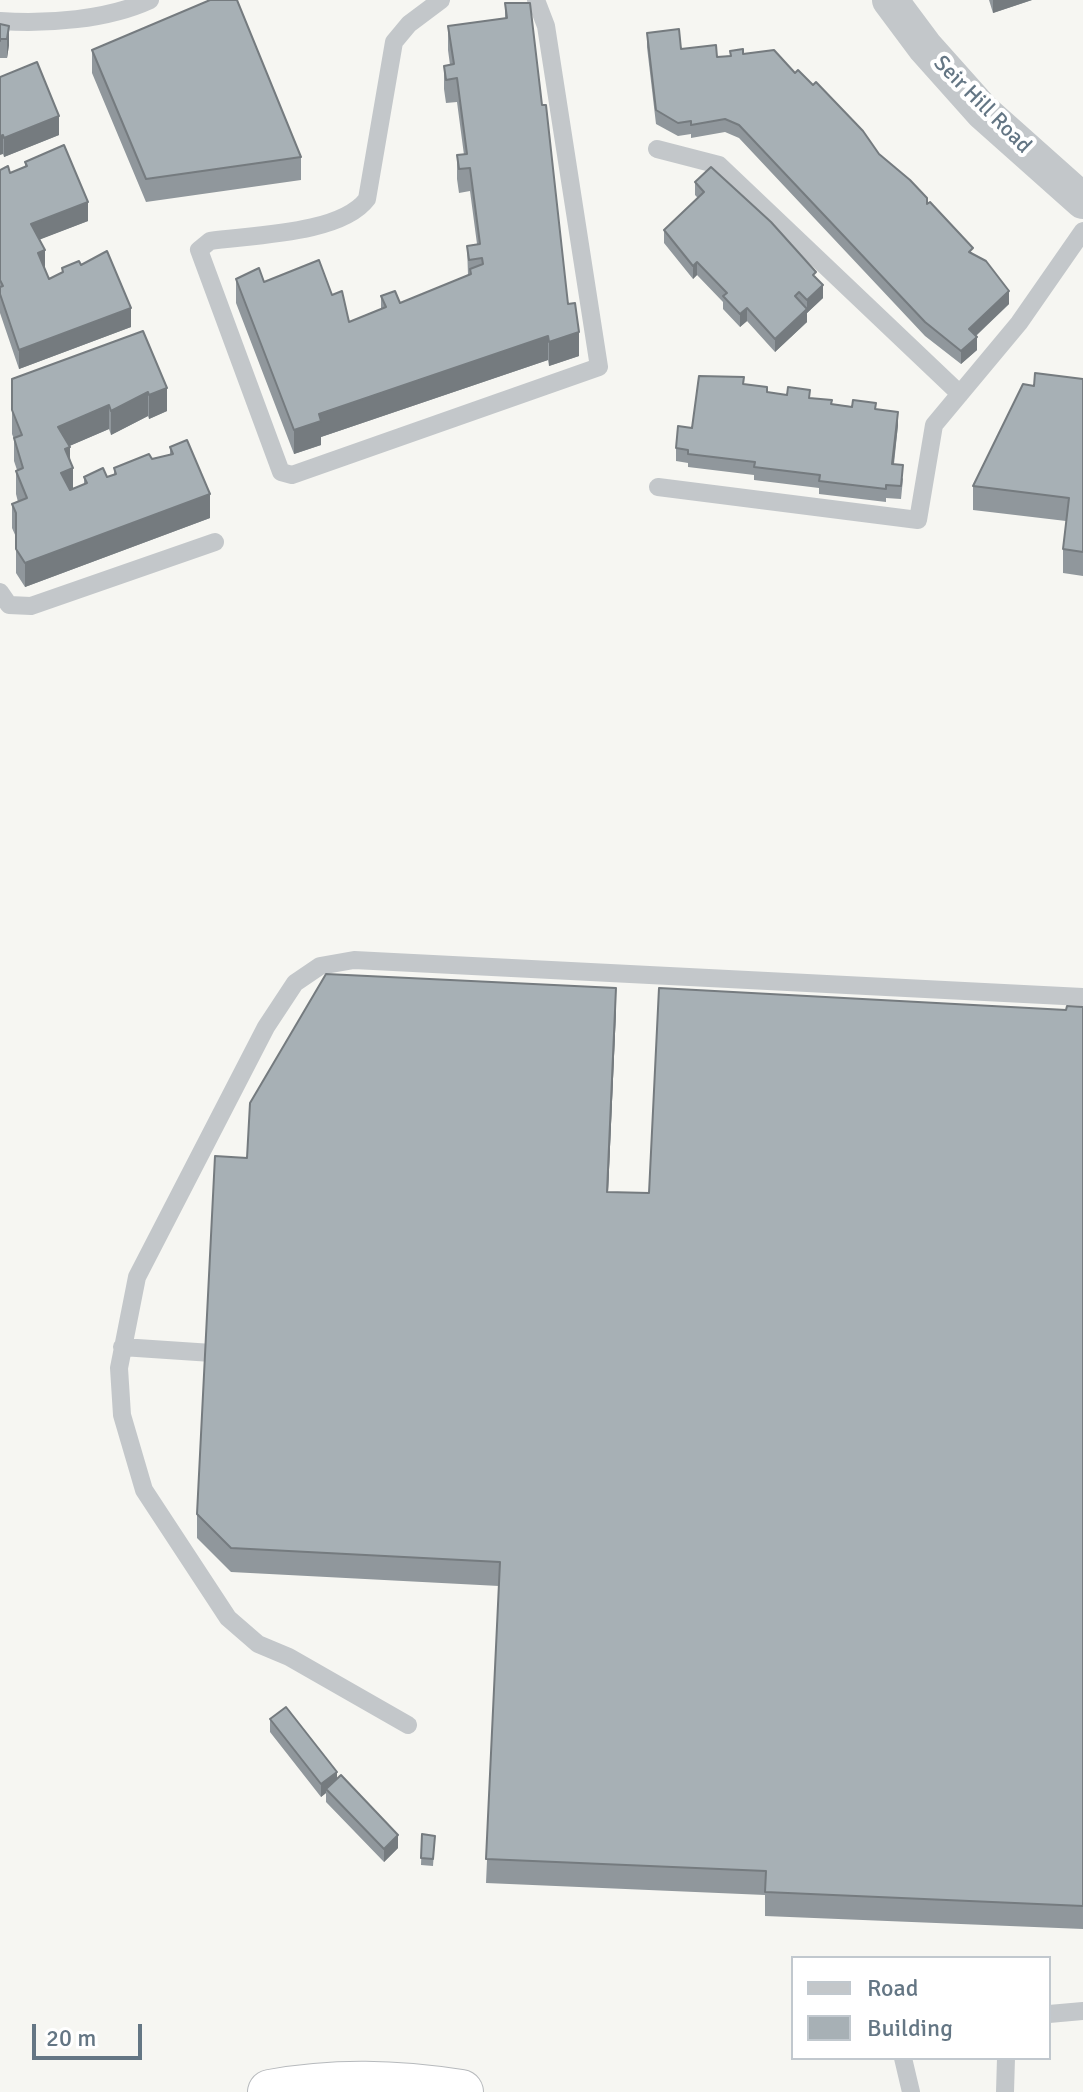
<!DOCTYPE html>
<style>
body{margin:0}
#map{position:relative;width:1083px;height:2092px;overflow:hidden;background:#f6f6f2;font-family:Signika,sans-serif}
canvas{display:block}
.legend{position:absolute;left:791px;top:1956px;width:260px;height:104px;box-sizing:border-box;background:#fff;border:2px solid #c1c8ce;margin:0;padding:10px 14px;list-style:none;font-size:24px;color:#647684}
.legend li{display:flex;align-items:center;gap:16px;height:40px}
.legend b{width:40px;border:2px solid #c1c8ce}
.scale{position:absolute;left:32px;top:2024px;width:110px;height:36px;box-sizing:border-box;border:4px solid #647684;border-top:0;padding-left:10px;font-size:24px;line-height:28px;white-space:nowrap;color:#647684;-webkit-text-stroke:6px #fff;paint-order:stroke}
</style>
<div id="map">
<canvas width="1083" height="2092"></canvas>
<ul class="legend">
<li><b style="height:10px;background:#c3c7ca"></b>Road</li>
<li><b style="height:22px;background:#a7b0b5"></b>Building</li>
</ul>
<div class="scale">20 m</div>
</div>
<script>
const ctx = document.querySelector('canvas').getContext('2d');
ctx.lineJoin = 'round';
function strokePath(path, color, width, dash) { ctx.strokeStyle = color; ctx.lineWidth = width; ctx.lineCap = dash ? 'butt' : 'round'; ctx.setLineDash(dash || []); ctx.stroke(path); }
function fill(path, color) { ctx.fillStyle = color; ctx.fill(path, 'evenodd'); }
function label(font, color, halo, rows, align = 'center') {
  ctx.font = font + ' Signika,sans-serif'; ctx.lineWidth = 8; ctx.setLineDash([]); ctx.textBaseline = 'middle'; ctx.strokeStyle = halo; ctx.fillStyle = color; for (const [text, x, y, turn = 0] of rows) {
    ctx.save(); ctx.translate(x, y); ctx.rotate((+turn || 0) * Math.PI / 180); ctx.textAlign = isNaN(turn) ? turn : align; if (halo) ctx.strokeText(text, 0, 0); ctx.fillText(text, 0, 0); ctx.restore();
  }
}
const lane = new Path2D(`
 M441,0l-32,24 -15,18 -27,157c-26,35 -115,36 -157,42l-11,9 82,222 11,3 307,-108 -53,-341 -10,-26
 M0,21c47,3 107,-1 150,-21
 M657,149l62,16 241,229
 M658,487l260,33 16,-95 85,-102 64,-92
 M0,592l9,13 22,1 184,-64
 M122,1347l105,7
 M408,1725l-119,-68 -31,-13 -30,-26 -84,-128 -22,-75 -3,-47 18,-91 129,-250 29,-44 25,-17 34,-6 729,37
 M1049,2014l34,-3
 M903,2058l8,34
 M1005,2092l1,-34`);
const street = new Path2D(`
 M890,0l35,47 58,65 100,89`);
const highway = new Path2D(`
 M270,2092c65,-12 126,-10 191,0`);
const wall = new Path2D(`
 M989,0h43l-39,13z
 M505,3l74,353 -30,10 -1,-6 -227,77v8l-27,9 -58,-151v-24l28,3 68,13 17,27 32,-13v-13l19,7 68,-28 -1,-29 10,-2 -7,-53 -11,2 -2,-14v-24h7l-7,-53 -11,1 -2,-14v-23l6,-1 -2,-15v-24l57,-8z
 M0,24l9,2v19l-2,13h-7z
 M647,33l34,16 36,8 26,-3 52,19 84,81 48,50 46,50 36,50 -33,32 1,14 -16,14 -36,-28 -186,-198 -14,-6 -34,6v-4l-13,2 -22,-12 -9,-77z
 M92,50l209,107v23l-155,22 -54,-129z
 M0,77l59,58 -55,22 -1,-3z
 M25,162l63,59 -48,18 4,30 5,10 13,-7v-4l19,-3 50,62 -112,42 -19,-56v-143l10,3 15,-6z
 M695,182l121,96 7,20 -16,15v9l-32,30 -28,-31 -7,6 -17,-18v-7l-26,-27 -4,4 -29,-36v-13l34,-32 -3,-3z
 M143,331l24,80 -18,8 -1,-3 -37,19 -2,-6 -40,17 4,43 11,-4v-8h23l7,-2v-7l56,-13v-8l40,71 -185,69 -9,-14v-36l-4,-9v-24l6,-2 -2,-8v-23l1,-1 -3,-9v-22l-2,-5v-55z
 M1083,379v197l-20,-3v-24l3,-28 -93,-11v-24l61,-100z
 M744,384l23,8 43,6 22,6 44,5 22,16 -4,39 9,15 -2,20 -15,-1v4l-67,-8v-6l-65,-8v-5l-66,-8v-4l-12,-2v-13l16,-20z
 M1083,1007v922l-318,-13v-21l-279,-12 13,-297 -268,-14 -34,-34v-24l50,-356 369,-147 -8,181 41,1 417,-183z
 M270,1719l67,59 61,70 -14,14 -58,-60v-9l-5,4 -51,-65z
 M422,1834l13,2 -2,30 -12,-1z`);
const shadedWall = new Path2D(`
 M993,0h39l-39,13z
 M9,26v19l-2,13v-19z
 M59,116v19l-55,22v-19z
 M3,135v19l-3,1v-19z
 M88,202v19l-57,22v-19z
 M45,250v18l-7,3v-18z
 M697,262v13l-4,4v-13z
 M823,285v13l-16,15v9l-32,30v-13l32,-29v-10z
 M1009,291v13l-40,38v-13z
 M131,308v19l-112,42v-19z
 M747,308v13l-7,6v-13z
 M579,332v24l-30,10v-24z
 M548,336v24l-227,77v8l-27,9v-24l25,-16z
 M977,337v13l-16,14v-13z
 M167,388v23l-18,8v-24z
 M148,392v24l-37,19v-24z
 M109,405v24l-51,22v-24z
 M898,412v13l-6,52v-13z
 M70,447v23l3,-2v24l-12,5v-24l4,-24z
 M210,494v24l-185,69v-24z
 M616,988v23l-9,204v-23z
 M337,1772v13l-11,4v4l-5,4v-13z
 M398,1835v13l-14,14v-13z`);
const building = new Path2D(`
 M210,0h27l64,157 -155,22 -54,-129z
 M505,3h25l12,102h4l22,199 7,-1 4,29 -30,10 -1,-6 -229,78 2,7 -27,9 -58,-151 23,-11 5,14 55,-22 13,35 10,-4 7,31 37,-15 -5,-11 14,-5 5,12 71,-29 -1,-5 13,-5 -1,-6 -13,2 -2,-14 13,-2 -10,-76 -11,1 -2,-14 10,-1 -10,-76 -11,2 -2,-14 10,-2 -6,-38 59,-8z
 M0,24l9,2 -2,13h-7v2z
 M679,29l2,20 35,-4 1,12 14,-1 -1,-5 13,-2v5l31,-4 21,23 3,-3 15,15 3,-3 47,49 16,23 31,26 17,18v6l3,-2 43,46 -4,4 17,9 23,30 -40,38 8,8 -16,14 -36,-29 -186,-197 -14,-6 -34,6v-4l-13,2 -22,-13 -9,-77z
 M37,62l22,54 -55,22 -1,-3 -3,1v-59z
 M64,145l24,57 -57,22 14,26 -7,3 11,26 14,-7 -1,-4 17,-7 2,4 26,-14 24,57 -112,42 -19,-56v-7l3,-1 -3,-6v-110l8,-4 2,7 17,-7 -2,-4z
 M711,167l60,55 45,50 -3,3 10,10 -16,15 -8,-8 -4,4 12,13 -32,30 -28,-31 -7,6 -17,-18 4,-3 -30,-31 -4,4 -29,-36 40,-38 -9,-10z
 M143,331l24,57 -18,7 -1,-3 -37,19 -2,-6 -51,22 12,20 -5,2 8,19 -12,5 9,17 17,-7 -3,-6 19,-9 4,9 9,-3 -2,-6 35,-14 3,5 21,-5 -3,-7 17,-7 23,54 -185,69 -9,-14v-36l-4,-9 15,-6 -11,-27 7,-3 -9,-30 8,-3 -10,-25v-31z
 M1035,373l48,6v173l-20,-3 6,-51 -96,-12 50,-102 11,2z
 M699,376l45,1 -1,7 24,3v5l20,3 1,-8 22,3 -1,8 23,2 -1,4 21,3 1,-7 23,3 -1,6 23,3 -6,52 11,1 -2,21 -15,-1v4l-67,-8 1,-6 -66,-8 1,-5 -67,-8v-4l-12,-2 2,-22 14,2z
 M326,974l290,14 -9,204 42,1 10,-205 407,22 1,-4 16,1v899l-318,-14 1,-21 -280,-12 14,-297 -269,-14 -34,-34 18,-358 32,2 3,-55z
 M286,1707l51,65 -16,12 -51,-65z
 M341,1775l57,60 -14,14 -58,-60z
 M422,1834l13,2 -2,23 -12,-1z`);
const streetNames = [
 ["Seir Hill Road",982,105,45]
];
strokePath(highway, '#b6b9bc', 46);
strokePath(lane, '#c3c7ca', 18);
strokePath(street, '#c3c7ca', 36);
strokePath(highway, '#fff', 44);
fill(wall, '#90979c');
fill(shadedWall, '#757b7f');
fill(building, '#a7b0b5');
strokePath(building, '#757b7f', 2);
label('22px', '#647684', '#fff', streetNames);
</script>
